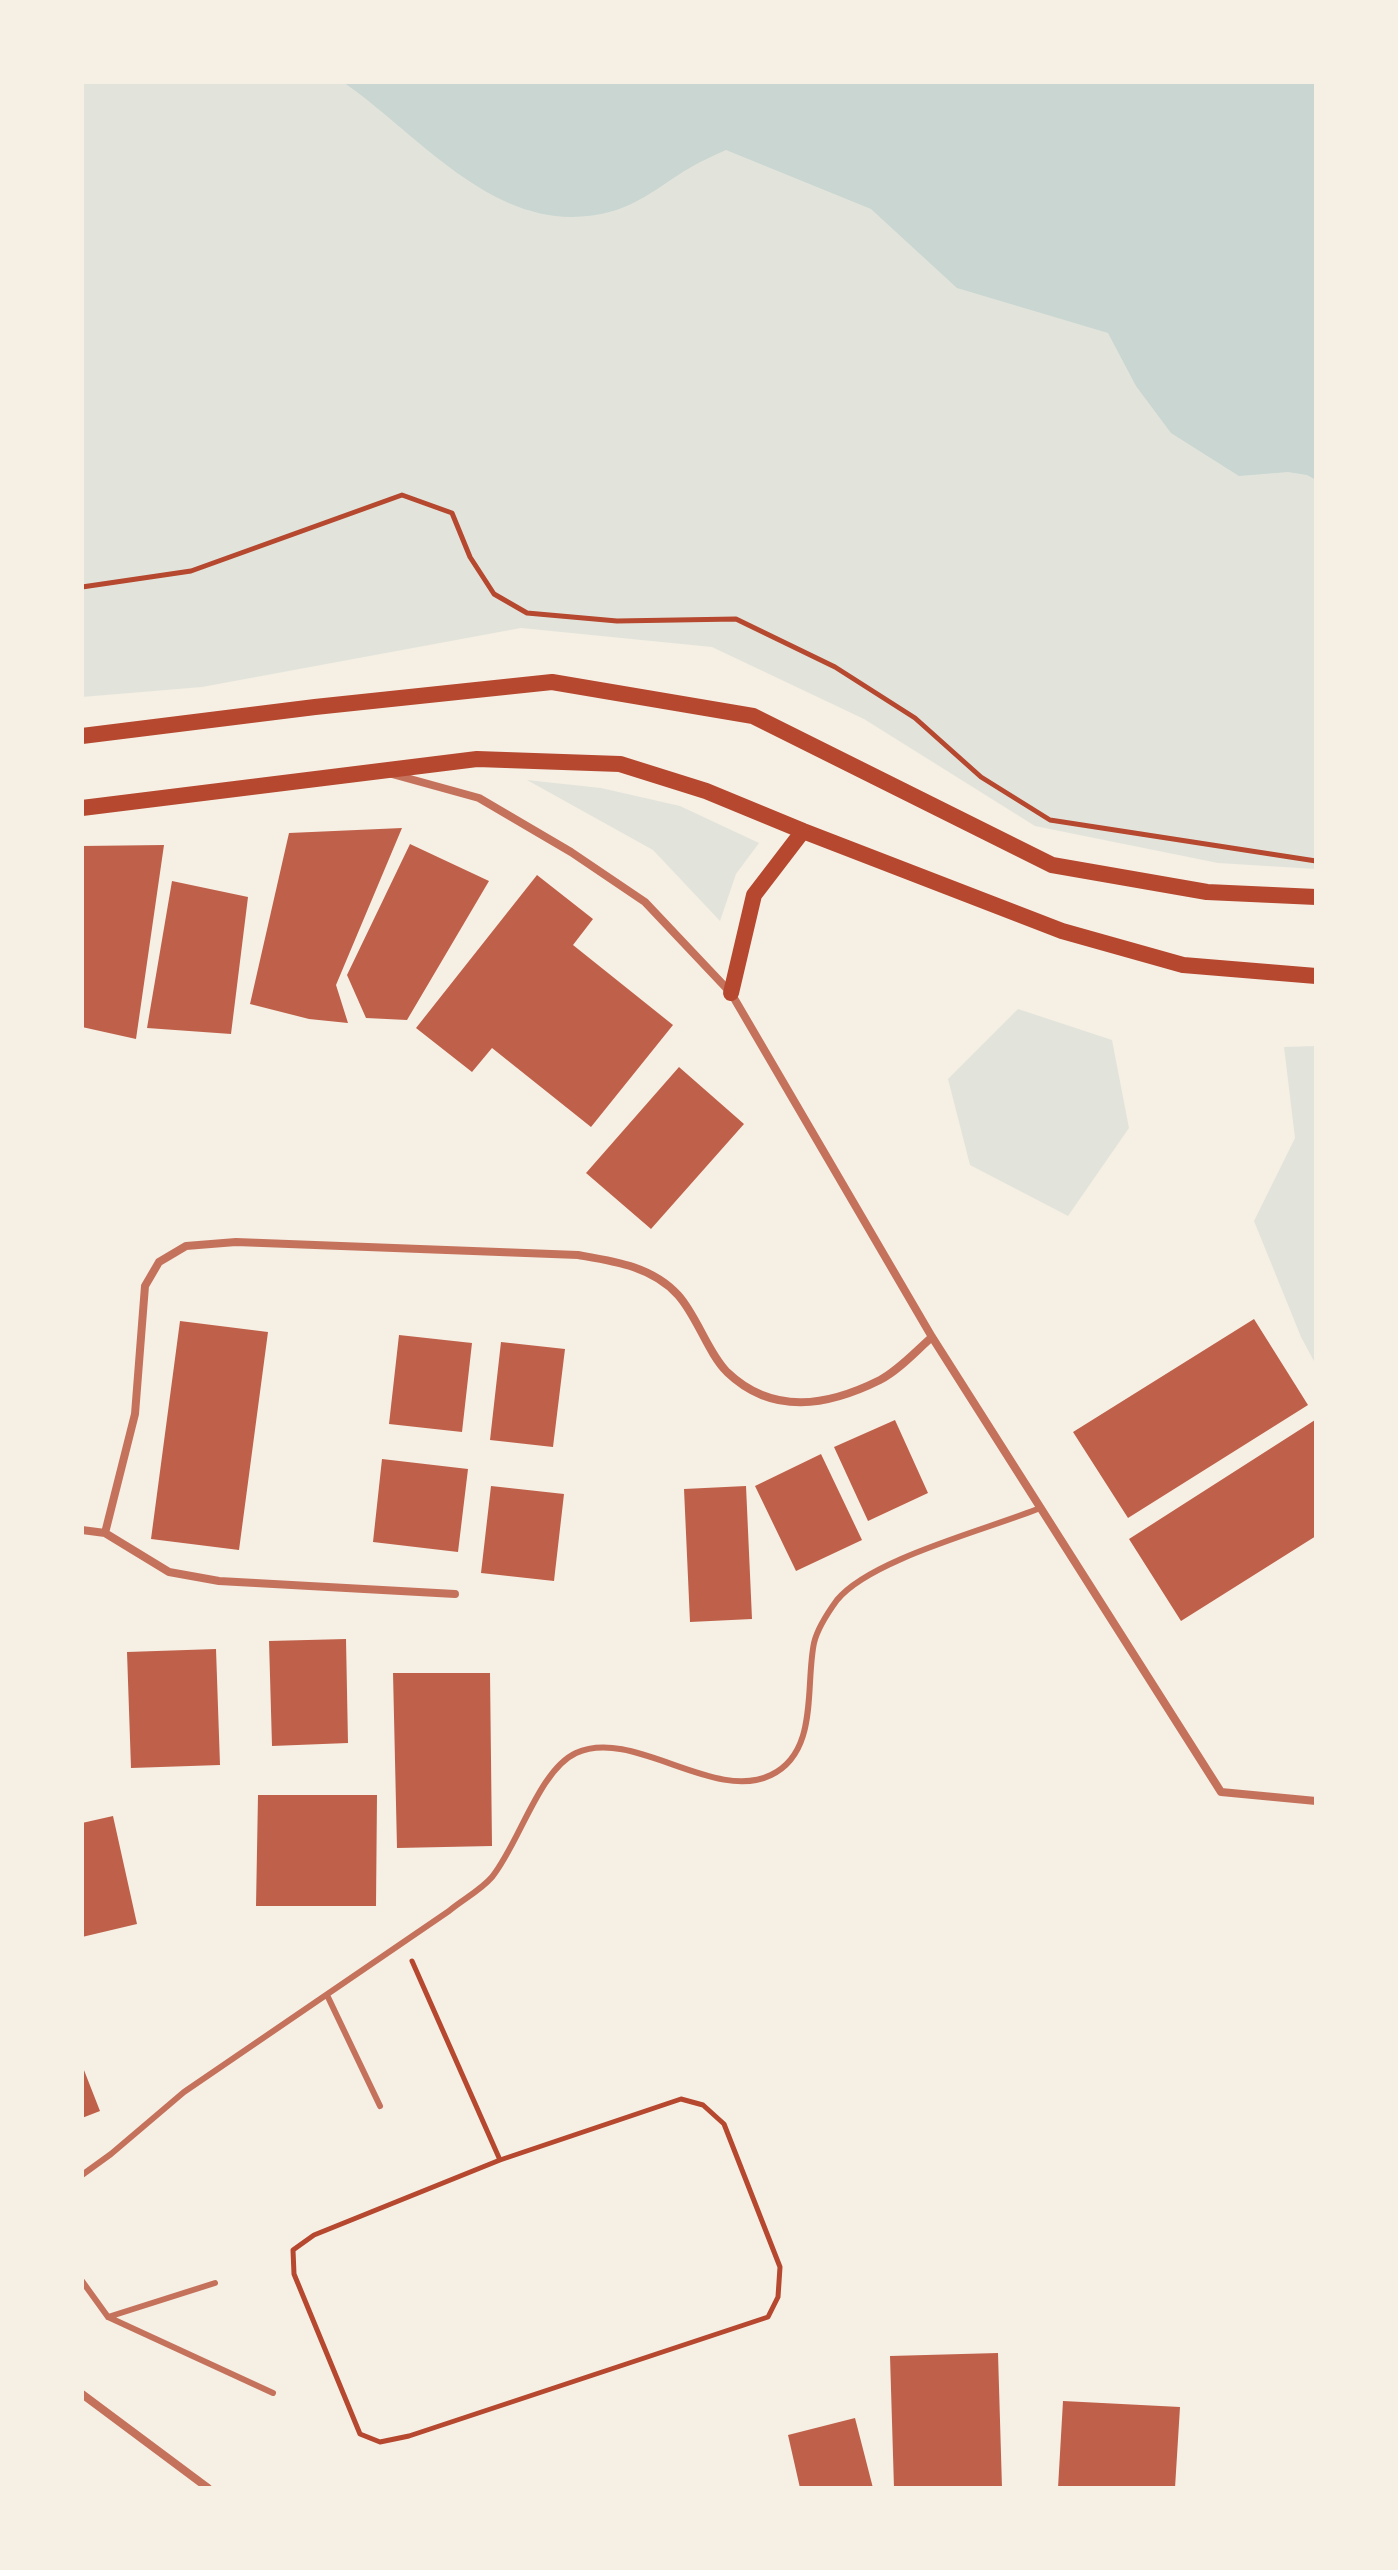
<!DOCTYPE html>
<style>
body{margin:0}
#map{position:relative;width:1398px;height:2570px;overflow:hidden;background:#f6efe4;font-family:Karla,sans-serif}
canvas{display:block}
.frame{position:absolute;inset:0;border:84px solid #f6efe4;pointer-events:none}
</style>
<div id="map">
<canvas width="1398" height="2570"></canvas>
<div class="frame"></div>
</div>
<script>
const ctx = document.querySelector('canvas').getContext('2d');
ctx.lineJoin = 'round';
function fill(path, color) { ctx.fillStyle = color; ctx.fill(path, 'evenodd'); }
function strokePath(path, color, width, dash) { ctx.strokeStyle = color; ctx.lineWidth = width; ctx.lineCap = dash ? 'butt' : 'round'; ctx.setLineDash(dash || []); ctx.stroke(path); }
const green = new Path2D(`
 M82,82h1234v787l-98,-6 -183,-37 -171,-107 -152,-72 -191,-19 -319,59 -120,10z
 M527,780l74,8 79,18 79,37 -23,31 -16,47 -67,-71z
 M1018,1009l94,31 17,88 -61,88 -98,-51 -22,-86z
 M1316,1046v319l-15,-28 -47,-116 41,-83 -11,-91z`);
const water = new Path2D(`
 M343,82h973v398l-9,-5 -19,-3 -49,4 -68,-43 -35,-47 -28,-53 -151,-45 -86,-79 -145,-59c-11,5 -23,10 -33,16 -27,15 -49,36 -80,45 -111,32 -189,-73 -270,-129z`);
const building = new Path2D(`
 M402,828l-66,157 12,38 -39,-4 -59,-15 39,-171z
 M410,844l79,37 -82,139 -41,-2 -19,-43z
 M164,845l-28,194 -54,-12v-181z
 M537,875l56,44 -20,26 100,80 -82,102 -99,-79 -20,24 -56,-44z
 M172,881l76,16 -17,137 -84,-6z
 M679,1067l65,57 -93,105 -65,-56z
 M1254,1319l54,86 -180,113 -55,-86z
 M180,1321l88,11 -29,218 -88,-11z
 M399,1335l73,8 -10,89 -73,-8z
 M501,1342l64,7 -12,98 -63,-7z
 M895,1420l33,73 -60,28 -34,-74z
 M1315,1420l1,116 -135,85 -52,-82z
 M821,1454l41,86 -66,31 -41,-85z
 M382,1459l86,10 -10,83 -85,-10z
 M491,1486l73,8 -10,87 -73,-8z
 M746,1486l6,133 -62,3 -6,-133z
 M346,1639l2,104 -76,3 -3,-105z
 M216,1649l4,116 -89,3 -4,-116z
 M393,1673h97l2,173 -95,2z
 M258,1795h119l-1,111h-120z
 M113,1816l24,108 -55,13v-114z
 M82,2065l18,46 -18,7z
 M998,2353l4,135h-108l-4,-132z
 M1063,2401l117,6 -5,81h-117z
 M855,2418l18,70h-73l-12,-53z`);
const path = new Path2D(`
 M82,587l109,-16 211,-76 50,18 18,44 24,37 33,19 90,8 119,-2 99,48 80,51 66,59 69,43 266,41
 M412,1961l88,199
 M681,2099l22,6 21,19 56,143 -2,30 -10,20 -359,119 -29,6 -20,-8 -66,-160 -1,-24 21,-15 186,-75z`);
const service = new Path2D(`
 M327,1995l53,111
 M82,2175l29,-21 73,-62 265,-181c13,-11 32,-21 43,-34 27,-33 47,-107 84,-124 57,-26 138,50 195,22 48,-23 34,-89 43,-132 3,-13 15,-32 23,-43 33,-41 152,-71 203,-92
 M82,2281l26,36 165,76
 M108,2317l107,-34`);
const minor = new Path2D(`
 M392,774l87,24 92,54 74,50 86,91 201,344 289,455 95,9
 M82,1530l23,3 30,-119 10,-128 14,-24 27,-16 50,-4 342,13c35,6 74,11 100,40 19,21 30,58 49,77 46,44 101,34 153,8 19,-10 36,-29 52,-43
 M105,1533l64,39 50,9 236,13
 M82,2394l126,94`);
const secondary = new Path2D(`
 M82,736l233,-29 237,-25 201,34 299,149 155,27 109,5
 M82,808l395,-49 143,5 86,27 97,40 259,100 121,34 133,11
 M731,993l23,-98 49,-64`);
fill(green, '#e2e4dc');
fill(water, '#c9d6d2');
fill(building, '#bf614a');
strokePath(path, '#b5482f', 5);
strokePath(service, '#c5725c', 6);
strokePath(minor, '#c5725c', 8);
strokePath(secondary, '#b5482f', 16);
</script>
